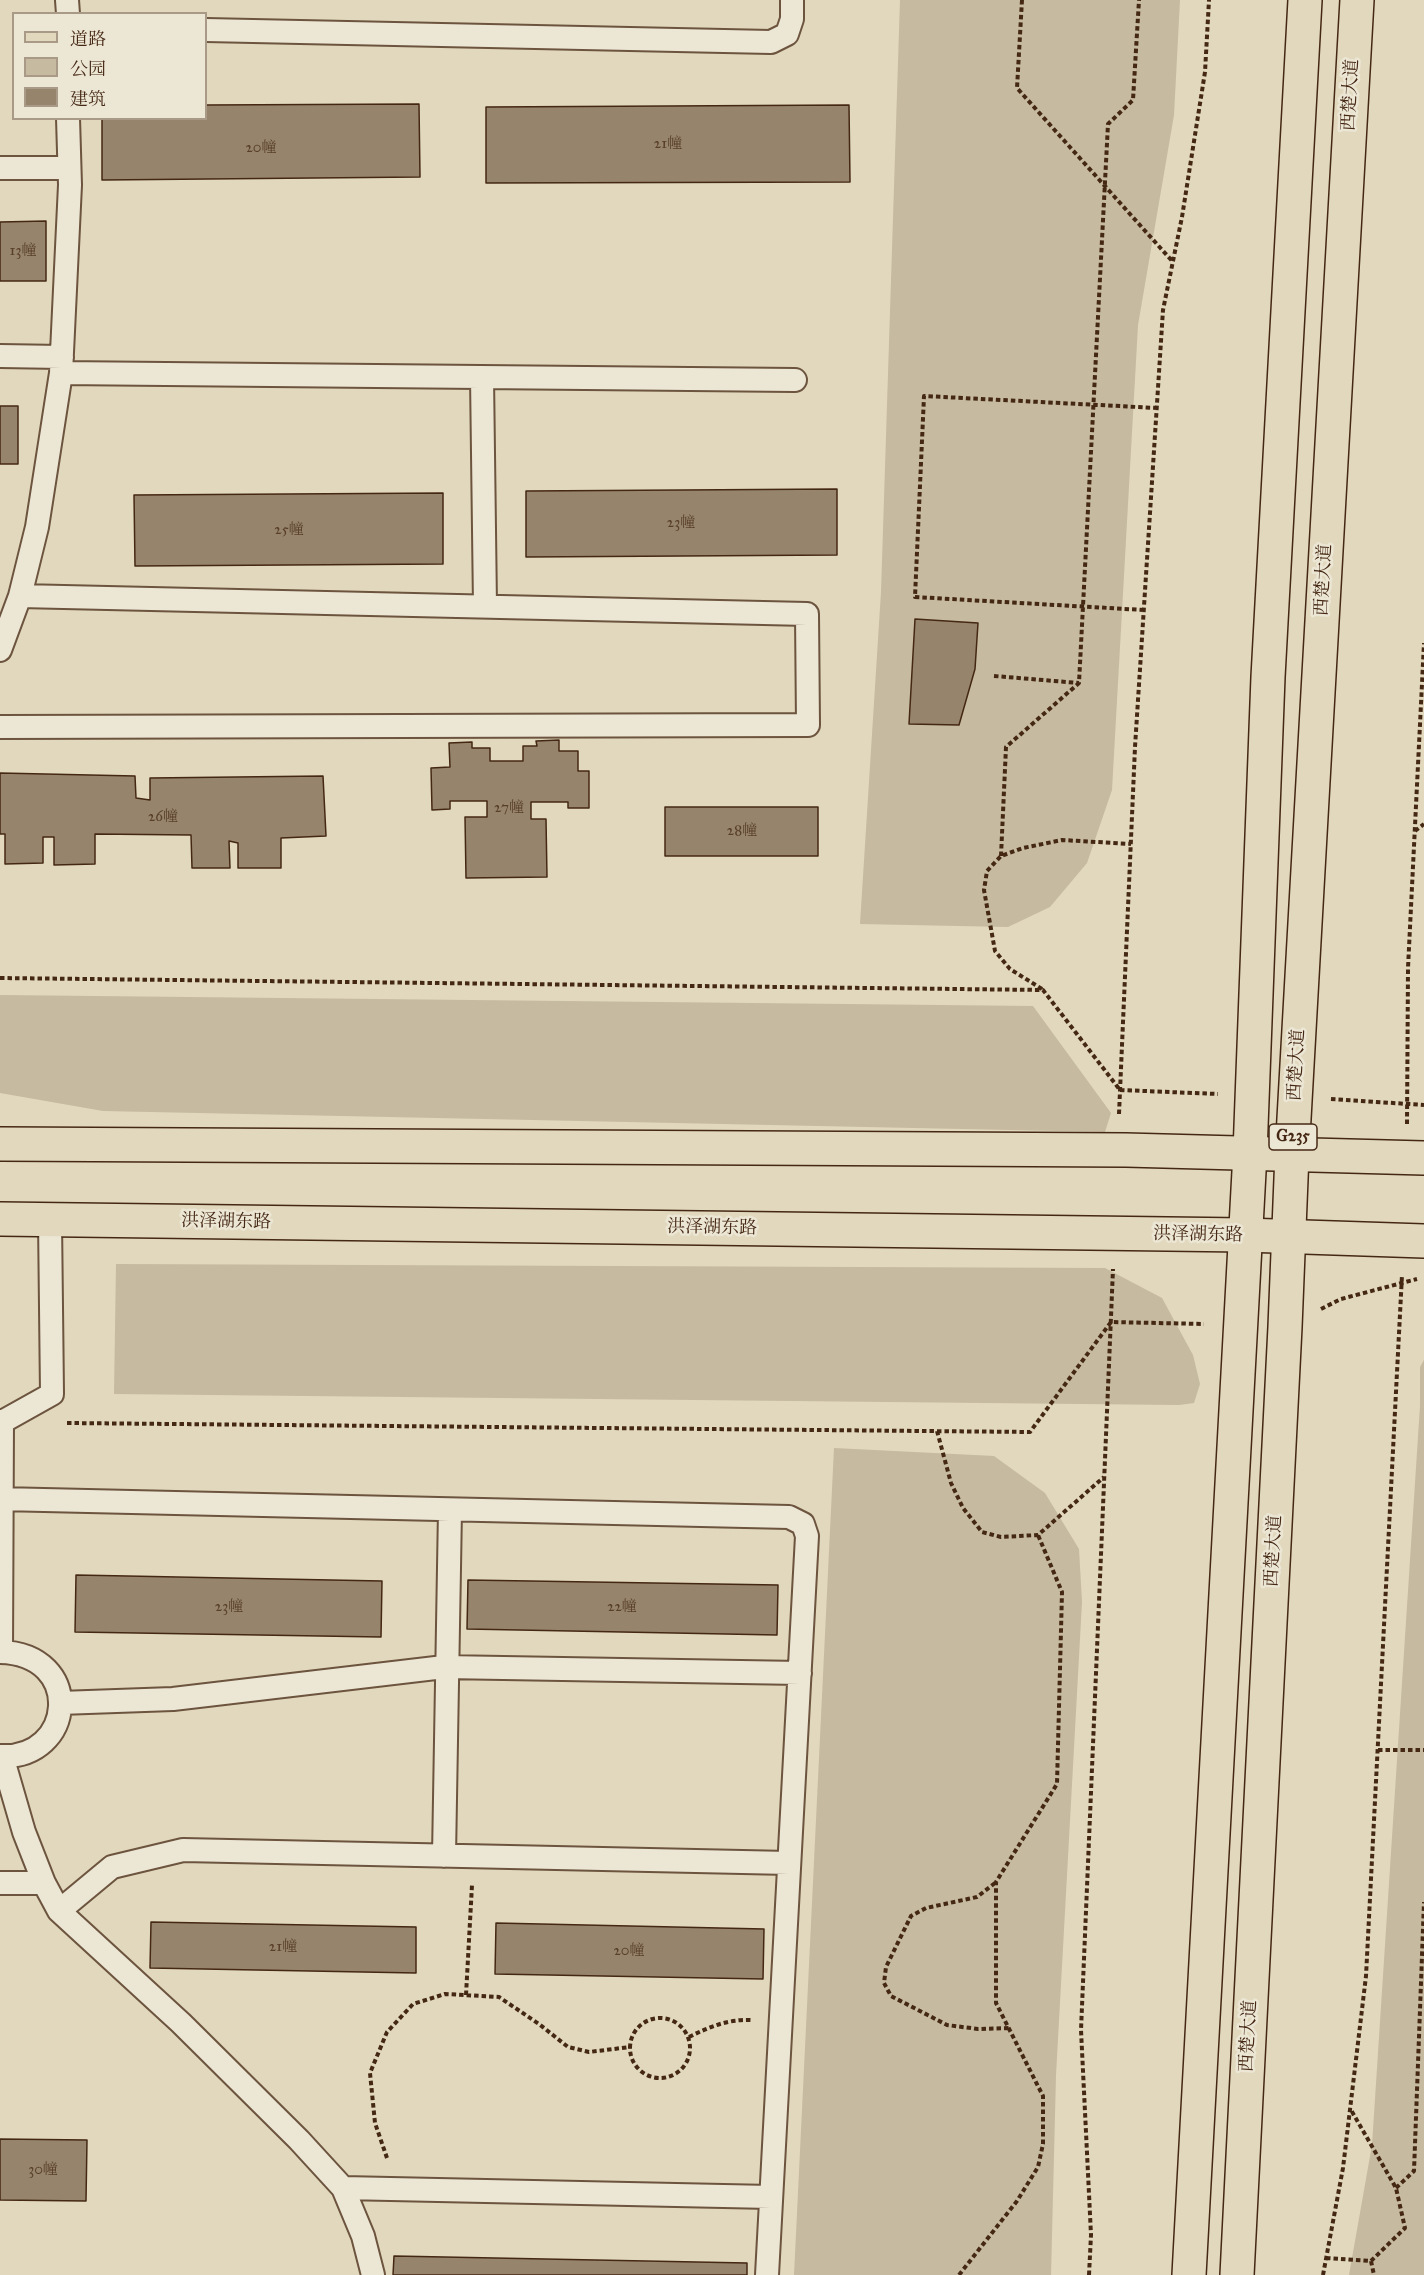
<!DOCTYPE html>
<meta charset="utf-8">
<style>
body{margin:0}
#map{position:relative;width:1424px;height:2275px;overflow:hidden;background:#e1d8be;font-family:"IM FELL Great Primer","Noto Serif SC",serif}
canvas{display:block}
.legend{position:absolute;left:12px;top:12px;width:195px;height:108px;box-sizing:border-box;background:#ece6d5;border:2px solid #a99a88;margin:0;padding:8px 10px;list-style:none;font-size:18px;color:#452814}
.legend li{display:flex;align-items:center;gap:12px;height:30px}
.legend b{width:30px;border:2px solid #a99a88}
</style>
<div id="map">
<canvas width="1424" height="2275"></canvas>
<ul class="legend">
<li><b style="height:8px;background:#e1d8be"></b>道路</li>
<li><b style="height:16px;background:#c6baa1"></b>公园</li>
<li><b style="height:16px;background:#96846c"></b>建筑</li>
</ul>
</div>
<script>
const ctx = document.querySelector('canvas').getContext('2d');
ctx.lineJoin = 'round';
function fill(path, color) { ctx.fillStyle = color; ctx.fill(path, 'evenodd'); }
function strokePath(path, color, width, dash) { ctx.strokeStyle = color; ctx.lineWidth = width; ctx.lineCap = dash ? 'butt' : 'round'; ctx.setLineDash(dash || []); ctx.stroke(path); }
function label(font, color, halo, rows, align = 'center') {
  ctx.font = font + ' "IM FELL Great Primer","Noto Serif SC",serif'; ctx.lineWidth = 5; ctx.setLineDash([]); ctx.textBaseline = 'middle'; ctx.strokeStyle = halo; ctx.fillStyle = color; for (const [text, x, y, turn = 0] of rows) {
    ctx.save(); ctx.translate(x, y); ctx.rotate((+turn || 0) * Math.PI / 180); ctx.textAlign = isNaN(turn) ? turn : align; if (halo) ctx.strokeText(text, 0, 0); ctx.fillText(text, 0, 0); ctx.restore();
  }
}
const green = new Path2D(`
 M900,0h280l-6,115 -36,210 -26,465 -25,73 -37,44 -42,20 -148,-3 21,-332z
 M0,995l1033,11 78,107 -6,19 -1002,-21 -103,-18z
 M116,1264l989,4 57,30 31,57 7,29 -6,19 -15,2 -1065,-11z
 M1424,1360v915h-75l23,-130 48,-739v-39z
 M834,1448l160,8 51,37 34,56 3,53 -26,473 -5,200h-257z`);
const building = new Path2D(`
 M419,104l1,73 -318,3v-62h104v-13z
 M849,105l1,77 -364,1v-76z
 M46,221v60h-46v-59z
 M0,406h18v58h-18z
 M837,489v66l-311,2v-66z
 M443,493v71l-308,2 -1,-71z
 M915,619l63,4 -3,46 -16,56 -50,-1z
 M559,740v11h19v20h11v37h-21v-6h-37v17h15l1,58 -81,1 -1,-61h22v-16h-37v8l-18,1 -1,-42 19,-1 -1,-24 23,-1v6h18v13h33v-15h14l-1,-5z
 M0,773l135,3 1,22 14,2v-22l173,-2 3,60 -45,2v30h-43v-25l-9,-2 1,27h-38l-1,-33 -96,-1v30l-41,1v-28h-11v26l-38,1v-30h-5z
 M665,807h153v49h-153z
 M76,1575l306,6 -1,56 -306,-5z
 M468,1580l310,5 -1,50 -310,-6z
 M151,1922l265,5v46l-266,-5z
 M496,1923l268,6 -1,50 -268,-5z
 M0,2139l87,1 -1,61 -86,-1z
 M394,2256l353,7v12h-354z`);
const path = new Path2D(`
 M1022,0l-5,88 156,174
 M1144,610l-229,-13 9,-201 233,12
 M994,676l85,7
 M1415,831l9,-7
 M1001,856l5,-109 73,-64 29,-559 25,-24 6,-100
 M0,978l1043,12 77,100
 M1042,989l-32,-20 -15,-18 -11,-61 3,-19 14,-15 22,-8 39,-8 69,4
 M1120,1090l98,4
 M1331,1099l93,6
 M1119,1114l16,-367 28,-437 19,-93 23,-145 4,-72
 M1407,1124l1,-156 16,-325
 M1321,1309l20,-10 76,-20
 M67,1423l963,9 81,-110 93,2
 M937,1431l14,52 12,25 19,24 19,5 37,-2 66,-58
 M1378,1750h46
 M995,1883l-18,14 -51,11 -15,8 -25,51 -2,16 7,13 56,29 31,4 31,-1
 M466,1995l6,-110
 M630 2048a30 30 0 1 1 60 0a30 30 0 1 1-60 0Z
 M689,2037c20,-10 39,-18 62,-17
 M387,2158l-12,-35 -5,-50 17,-41 26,-28 32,-10 54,3 40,27 29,23 21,5 41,-5
 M1396,2188l18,-17 10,-269
 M1326,2258l45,3 34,-33 -9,-40 -45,-78
 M1371,2261l3,14
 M959,2275l58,-74 21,-34 5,-23v-48l-47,-93v-121l61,-98 5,-192 -24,-57
 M1089,2275l2,-40 -10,-205 32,-761
 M1323,2275l20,-107 23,-192 36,-701`);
const lane = new Path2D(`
 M67,0l1,14
 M206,30l565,12 16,-8 5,-15v-19
 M0,168h68
 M0,356l62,1
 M61,373l734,7
 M482,377l3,229
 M0,650l20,-54 17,-69 24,-154 9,-188 -2,-67
 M0,727l808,-2 -1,-111 -787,-18
 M0,1421l2,1 50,-28 -2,-174
 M0,1499l789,18 14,7 4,12 -40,739
 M0,1652c85,2 75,108 0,104
 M1,1652l1,-230
 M60,1703l113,-4 271,-32 356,6
 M2,1756l22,76 20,51 15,28 122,112 118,117 44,48 20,48 10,39
 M444,1856l6,-346
 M0,1883h44
 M59,1911l53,-44 71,-17 606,13
 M343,2188l428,9`);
const primary = new Path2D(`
 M0,1144l1126,6 298,8
 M0,1219l1245,16 179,6`);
const highway = new Path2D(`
 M1189,2275l61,-1122 18,-476 37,-677
 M1237,2275l48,-948 7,-173 65,-1154`);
const numberNames = [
 ["21幢",668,144],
 ["20幢",261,148],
 ["13幢",23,251],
 ["23幢",681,523],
 ["25幢",289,530],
 ["27幢",509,808],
 ["26幢",163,817],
 ["28幢",742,831],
 ["23幢",229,1607],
 ["22幢",622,1607],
 ["21幢",283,1947],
 ["20幢",629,1951],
 ["30幢",43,2170]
];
const shields = [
 [1293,1137,48]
];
const shieldNames = [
 ["G235",1293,1137]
];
const streetNames = [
 ["西楚大道",1351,95,-87],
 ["西楚大道",1324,580,-87],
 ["西楚大道",1297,1065,-87],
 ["洪泽湖东路",226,1222,1],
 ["洪泽湖东路",712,1228,1],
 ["洪泽湖东路",1198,1235,1],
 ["西楚大道",1274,1551,-87],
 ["西楚大道",1249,2036,-87]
];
fill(green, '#c6baa1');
fill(building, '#96846c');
strokePath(building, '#452814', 1.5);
strokePath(lane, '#6c543e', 26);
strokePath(primary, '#452814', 36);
strokePath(highway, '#452814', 36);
strokePath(path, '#452814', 4, [4.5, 3]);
strokePath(lane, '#ece6d5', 22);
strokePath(primary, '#e1d8be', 33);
strokePath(highway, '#e1d8be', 33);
label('15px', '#593f2a', null, numberNames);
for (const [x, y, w] of shields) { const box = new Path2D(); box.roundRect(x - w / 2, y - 13, w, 26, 4.5); ctx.fillStyle = '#ece6d5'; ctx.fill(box); strokePath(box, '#452814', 1.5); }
label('bold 16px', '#452814', null, shieldNames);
label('18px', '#452814', '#ece6d5', streetNames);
</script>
